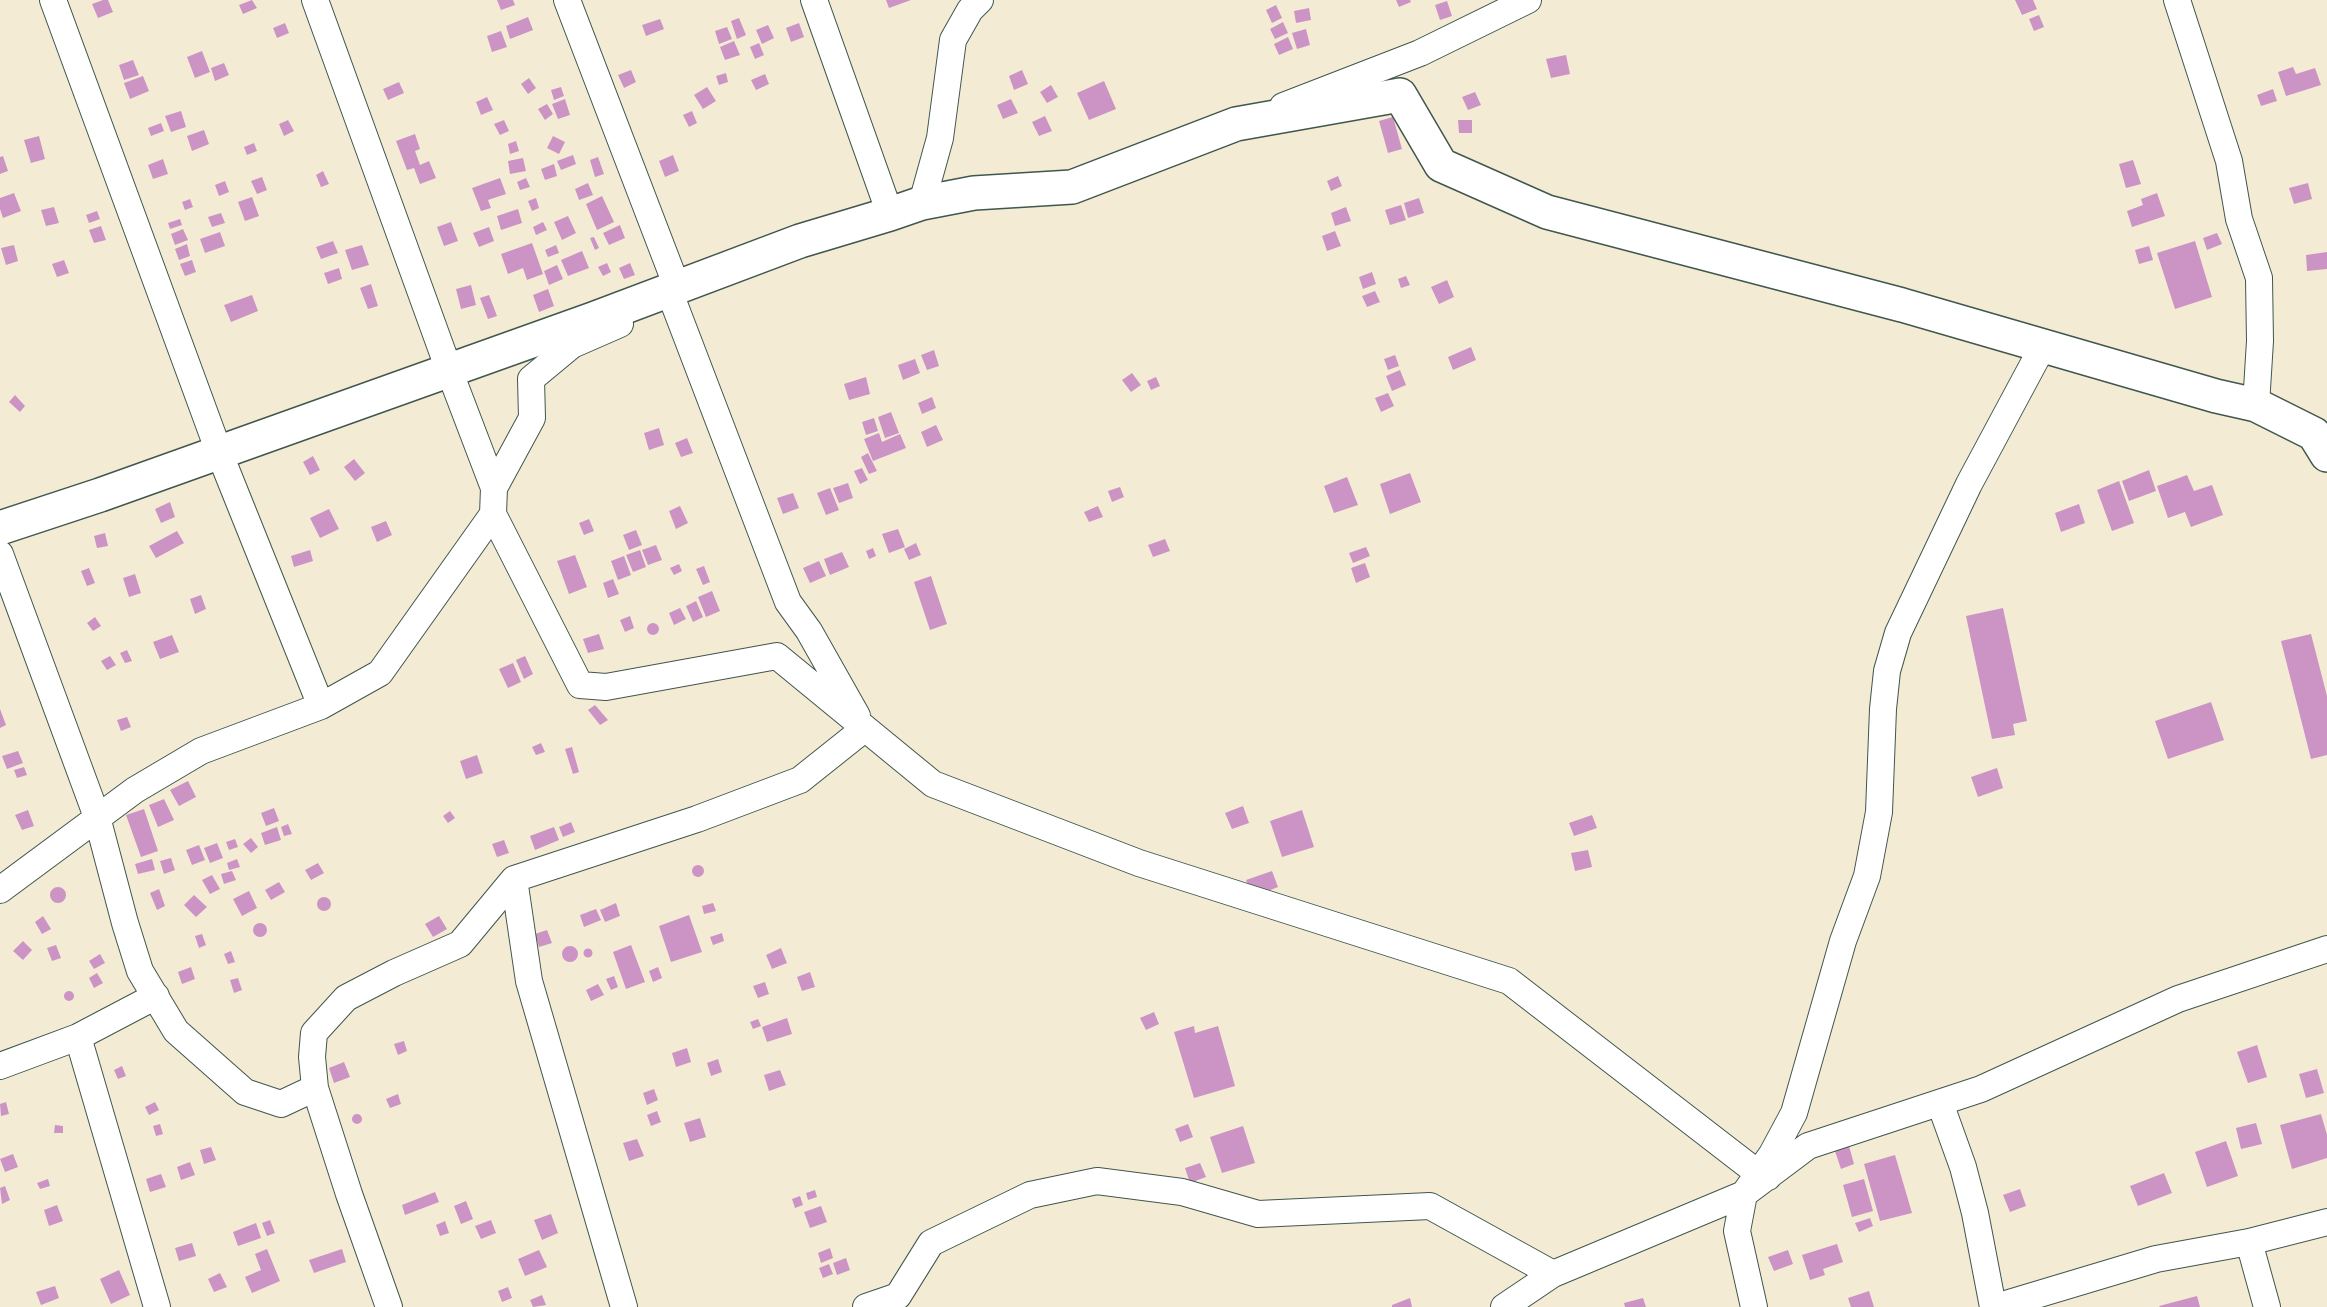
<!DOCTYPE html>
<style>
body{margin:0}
canvas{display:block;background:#f4ebd5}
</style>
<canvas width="2327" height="1307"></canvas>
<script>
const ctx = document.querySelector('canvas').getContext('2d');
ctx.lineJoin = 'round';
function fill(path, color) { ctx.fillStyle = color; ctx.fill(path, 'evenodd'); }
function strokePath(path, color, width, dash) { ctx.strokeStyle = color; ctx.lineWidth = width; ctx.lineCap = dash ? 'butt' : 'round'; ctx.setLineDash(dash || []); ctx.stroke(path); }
const building = new Path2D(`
 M103,0h5l5,12 -15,6 -6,-14z
 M252,0l5,8 -14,6 -4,-9z
 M497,0h16l2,5 -14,5z
 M886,0h25l-22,8z
 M1396,0h14l1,2 -12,5z
 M2015,0h18l4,9 -15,6z
 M1447,1l5,15 -12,4 -5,-15z
 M1276,5l6,13 -10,5 -6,-13z
 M1309,8l2,12 -15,3 -2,-12z
 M2039,15l5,12 -10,4 -5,-12z
 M528,17l5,13 -23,9 -4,-13z
 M739,18l7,17 -9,4 -6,-18z
 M660,19l4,10 -18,7 -4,-11z
 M1283,22l5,11 -13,6 -5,-10z
 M285,23l4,10 -12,5 -4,-10z
 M799,23l5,14 -13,5 -5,-14z
 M768,25l6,13 -12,6 -6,-14z
 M727,27l5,12 -13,5 -4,-13z
 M1306,29l4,16 -13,4 -5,-16z
 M501,31l6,16 -15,5 -5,-16z
 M1288,37l5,12 -14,6 -5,-11z
 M734,41l6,14 -15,5 -5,-13z
 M759,43l5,12 -9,4 -5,-12z
 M202,51l8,21 -15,6 -8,-21z
 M1566,55l4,19 -19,4 -5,-19z
 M133,60l6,15 -15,5 -5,-15z
 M224,63l5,12 -14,6 -4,-13z
 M2293,67l3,7 19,-6 6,17 -35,11 -8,-24z
 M631,70l5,12 -12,6 -6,-13z
 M1022,70l6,14 -14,6 -5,-14z
 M726,73l2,9 -9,3 -3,-9z
 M765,74l4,10 -13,6 -5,-10z
 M143,76l6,15 -19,8 -6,-16z
 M529,78l7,10 -8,6 -7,-10z
 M1104,81l12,28 -27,11 -12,-27z
 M399,82l5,11 -16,7 -5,-11z
 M1051,85l7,12 -11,6 -7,-11z
 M561,87l3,9 -10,4 -3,-10z
 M707,87l9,14 -13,8 -9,-14z
 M2273,89l4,12 -16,5 -4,-11z
 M1475,92l6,13 -13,5 -6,-13z
 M487,97l6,13 -12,5 -5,-13z
 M565,99l5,16 -12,4 -6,-15z
 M1011,99l7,14 -15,6 -6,-14z
 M547,104l6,10 -8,6 -7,-11z
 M181,111l5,16 -15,5 -6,-16z
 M692,111l5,12 -8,4 -6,-12z
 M1045,116l7,15 -13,5 -7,-14z
 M1393,117l9,32 -14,4 -9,-32z
 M288,120l6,11 -10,5 -5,-12z
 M504,120l5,11 -9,4 -6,-11z
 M1458,120h14v13h-13z
 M161,123l3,8 -13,5 -3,-8z
 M204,130l5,14 -17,7 -5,-15z
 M415,134l5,15 -5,2 5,14 9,-4 7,17 -16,6 -6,-16 -7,2 -11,-29z
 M39,136l6,23 -14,4 -7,-23z
 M553,136l12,6 -6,12 -12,-6z
 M516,141l3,10 -9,3 -2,-10z
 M254,143l3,8 -10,4 -3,-8z
 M573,155l3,9 -15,6 -4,-9z
 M673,155l6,16 -14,6 -6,-16z
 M3,156l5,15 -8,3v-17z
 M598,157l6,17 -9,3 -5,-17z
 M523,158l3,13 -16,3 -2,-13z
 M163,159l5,15 -15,5 -5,-14z
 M2133,160l8,24 -15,4 -7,-24z
 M554,164l3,12 -12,4 -4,-11z
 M323,171l6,13 -8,3 -5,-12z
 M1338,176l4,10 -11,5 -4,-10z
 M262,177l5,13 -10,4 -6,-13z
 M500,178l6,16 -18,6 3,8 -10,3 -9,-23z
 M526,178l4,9 -10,3 -3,-8z
 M225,181l4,11 -10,4 -4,-11z
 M588,183l5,12 -14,5 -4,-11z
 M2308,183l4,16 -18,5 -5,-16z
 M14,193l7,18 -18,7 -3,-9v-11z
 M2157,193l8,23 -33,11 -5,-16 16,-6 -2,-6z
 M602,196l12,26 -17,8 -11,-26z
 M252,197l7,19 -14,5 -7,-19z
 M536,198l3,10 -7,3 -4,-10z
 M1419,198l5,15 -16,5 -4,-15z
 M190,199l3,8 -8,3 -3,-8z
 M1401,205l5,15 -16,5 -5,-15z
 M54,207l5,16 -13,3 -5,-16z
 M1346,207l5,14 -16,5 -4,-13z
 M518,209l4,14 -21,7 -4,-14z
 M97,211l3,8 -11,4 -3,-8z
 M221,213l4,10 -13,4 -4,-10z
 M568,216l8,17 -14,7 -8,-18z
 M180,219l2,6 -12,4 -2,-6z
 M451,222l7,19 -14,5 -7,-19z
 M543,222l4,8 -11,5 -3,-8z
 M620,225l5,13 -16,7 -6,-12z
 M101,226l5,14 -12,3 -5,-13z
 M489,227l5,14 -15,6 -6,-14z
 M183,229l5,11 -13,5 -4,-11z
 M1335,231l6,15 -14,5 -5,-15z
 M220,232l5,14 -20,7 -5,-14z
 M2217,233l5,11 -15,6 -4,-12z
 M594,237l5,11 -4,2 -5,-12z
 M333,241l5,12 -17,6 -5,-12z
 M2195,241l17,56 -37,12 -18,-56z
 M532,243l11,31 -16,6 -4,-12 -15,6 -7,-20z
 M187,244l3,12 -11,4 -4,-11z
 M14,245l4,16 -12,4 -5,-17z
 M362,245l7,20 -17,5 -7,-20z
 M556,245l3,8 -11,4 -3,-7z
 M2149,246l4,14 -14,4 -4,-14z
 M582,251l7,17 -21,8 -7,-16z
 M2327,252v17l-20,2 -1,-16z
 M64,260l5,13 -12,4 -5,-13z
 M192,260l4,12 -11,4 -5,-12z
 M607,263l4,9 -8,4 -5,-9z
 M630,263l5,12 -11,4 -5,-11z
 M557,265l6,14 -14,6 -5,-14z
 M339,268l3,11 -14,5 -4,-11z
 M1372,272l4,12 -13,5 -4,-12z
 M1406,276l4,9 -9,3 -3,-9z
 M1447,280l7,17 -15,7 -8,-17z
 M371,284l7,22 -10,3 -8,-21z
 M471,285l5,20 -15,4 -5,-20z
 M548,289l6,17 -15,6 -6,-17z
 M1375,291l5,11 -13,5 -5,-11z
 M252,295l6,16 -27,11 -7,-17z
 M489,295l8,21 -9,3 -8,-21z
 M1471,347l5,13 -23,10 -5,-13z
 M934,350l5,16 -12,4 -6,-15z
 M1395,355l4,11 -11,4 -4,-11z
 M915,359l5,14 -17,7 -5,-15z
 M1400,370l6,15 -14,6 -6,-15z
 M1132,373l9,12 -10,7 -9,-12z
 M866,377l4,17 -21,6 -5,-16z
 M1156,377l4,9 -9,4 -4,-9z
 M1388,393l6,13 -13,6 -6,-14z
 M15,395l10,11 -5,6 -11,-10z
 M932,397l4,11 -14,6 -4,-11z
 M891,412l8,21 -14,5 -7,-21z
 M874,418l4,13 -12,4 -4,-13z
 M936,425l7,15 -16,7 -6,-15z
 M659,428l5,17 -15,5 -5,-17z
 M879,433l3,9 18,-8 6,14 -33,13 -9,-22z
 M687,438l6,15 -12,4 -6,-14z
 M868,453l9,18 -8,3 -8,-17z
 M313,456l7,14 -10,5 -7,-13z
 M354,459l11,14 -10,8 -11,-14z
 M862,468l6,12 -8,4 -6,-13z
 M2149,470l7,21 -27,10 -7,-20z
 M1410,473l11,29 -31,12 -10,-30z
 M2187,475l7,16 18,-6 11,30 -32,12 -6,-15 -17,6 -11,-32z
 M1347,477l11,28 -24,8 -10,-27z
 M2119,481l15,42 -22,8 -15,-41z
 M848,483l5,15 -14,5 -6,-15z
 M1120,487l4,10 -12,5 -4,-11z
 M830,488l9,22 -13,5 -9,-22z
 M793,493l6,15 -16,6 -6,-16z
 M170,502l5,15 -14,6 -6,-14z
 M2079,504l6,19 -24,9 -6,-19z
 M680,506l8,17 -12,6 -7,-18z
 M1098,506l5,11 -14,5 -5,-10z
 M329,509l10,20 -19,9 -10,-20z
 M589,519l5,12 -10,4 -5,-12z
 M386,521l6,14 -15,7 -6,-15z
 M898,529l7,18 -16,6 -7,-19z
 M636,530l6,15 -13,5 -6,-15z
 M177,531l7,12 -28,15 -7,-12z
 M105,533l3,13 -11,2 -3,-12z
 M1165,539l5,12 -17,6 -5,-12z
 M916,543l5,12 -12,5 -5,-11z
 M656,545l6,15 -14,5 -6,-15z
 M1366,547l4,9 -17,7 -4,-10z
 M873,548l3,8 -7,3 -3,-8z
 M310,550l3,11 -19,6 -3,-11z
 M640,550l6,17 -13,5 -7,-17z
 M842,552l7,15 -19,8 -6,-16z
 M575,555l12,32 -18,7 -12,-33z
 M624,556l7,19 -13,5 -7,-19z
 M819,561l7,15 -16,7 -7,-15z
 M1365,563l5,14 -14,6 -5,-15z
 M679,564l3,7 -8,4 -4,-7z
 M704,566l6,16 -7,3 -7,-16z
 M89,568l6,15 -8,3 -6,-15z
 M135,574l6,19 -12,4 -6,-19z
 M931,576l16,48 -17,6 -16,-48z
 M613,579l6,15 -11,4 -5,-15z
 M712,591l8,20 -14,6 -8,-20z
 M201,595l5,14 -11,5 -5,-15z
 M696,601l7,16 -10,5 -7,-16z
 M680,608l6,11 -12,6 -5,-12z
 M2003,608l24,113 -14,3 2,11 -23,4 -26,-123z
 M630,616l4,12 -9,4 -5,-12z
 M95,617l6,9 -8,5 -6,-8z
 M647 629a6 6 0 1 1 12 0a6 6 0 1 1-12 0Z
 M599,634l5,15 -16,4 -5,-14z
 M2311,634l16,62v59l-16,4 -30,-118z
 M172,635l7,17 -19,7 -7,-17z
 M127,650l5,11 -7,2 -5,-10z
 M110,656l6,9 -9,5 -6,-9z
 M525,656l8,18 -9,5 -8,-19z
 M513,663l8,19 -13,6 -9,-19z
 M2211,702l13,38 -56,19 -13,-38z
 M595,705l13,15 -8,5 -12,-15z
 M0,709l6,16 -6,3z
 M127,717l4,10 -10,4 -4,-11z
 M541,743l4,9 -9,3 -4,-8z
 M572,747l7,25 -6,2 -8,-25z
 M18,751l5,12 -16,6 -5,-13z
 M477,755l6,18 -17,6 -6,-18z
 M24,767l3,8 -10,3 -3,-8z
 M1997,768l6,20 -25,9 -7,-20z
 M188,781l8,16 -17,9 -9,-16z
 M164,799l10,21 -16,7 -9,-22z
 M1243,806l6,17 -17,6 -7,-16z
 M274,808l5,13 -13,5 -5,-13z
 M144,809l14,42 -17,6 -15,-42z
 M28,810l6,16 -12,4 -7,-15z
 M1302,810l12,37 -32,10 -12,-36z
 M450,811l5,7 -7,5 -5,-7z
 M1592,815l5,13 -23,8 -5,-13z
 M571,822l4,10 -12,5 -4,-10z
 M288,824l4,10 -8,2 -3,-9z
 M277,827l4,13 -16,5 -4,-12z
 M554,827l5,13 -24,10 -5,-14z
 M251,838l7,9 -7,6 -8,-9z
 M235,839l3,8 -9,3 -3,-8z
 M504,840l5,13 -12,4 -5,-13z
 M217,843l6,15 -13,5 -6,-15z
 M199,845l6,15 -13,5 -6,-15z
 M1588,850l4,17 -17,4 -4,-18z
 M171,858l4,12 -11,4 -4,-13z
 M152,859l3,11 -17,4 -3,-10z
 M237,859l3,8 -11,3 -2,-7z
 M318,863l6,10 -13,7 -6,-10z
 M692 871a6 6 0 1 1 12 0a6 6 0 1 1-12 0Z
 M232,871l4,9 -12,4 -3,-10z
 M1272,871l6,16 -25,10 -7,-17z
 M212,875l8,14 -10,5 -8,-14z
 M279,882l6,10 -14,8 -6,-10z
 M50 895a8 8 0 1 1 16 0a8 8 0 1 1-16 0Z
 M159,889l6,17 -8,4 -7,-17z
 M249,891l8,17 -15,8 -9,-17z
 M194,895l13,12 -11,10 -12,-12z
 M317 904a7 7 0 1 1 14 0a7 7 0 1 1-14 0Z
 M616,903l4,13 -15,6 -5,-12z
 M713,903l3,8 -12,3 -2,-8z
 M596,909l5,11 -17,7 -4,-12z
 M689,915l13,37 -31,10 -12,-36z
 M43,916l8,13 -9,5 -7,-12z
 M439,916l8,13 -14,8 -8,-13z
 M253 930a7 7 0 1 1 14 0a7 7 0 1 1-14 0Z
 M547,930l5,13 -13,4 -4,-13z
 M722,933l2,8 -11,4 -3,-8z
 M202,934l4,11 -7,3 -4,-12z
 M23,941l9,9 -9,10 -10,-9z
 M56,945l5,13 -9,3 -5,-13z
 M631,945l14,37 -19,7 -13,-37z
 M562 954a8 8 0 1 1 16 0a8 8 0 1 1-16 0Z
 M781,948l6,15 -15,6 -6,-14z
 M583.5 953a4.5 4.5 0 1 1 9 0a4.5 4.5 0 1 1-9 0Z
 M231,951l4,11 -7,2 -4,-10z
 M100,954l5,9 -11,6 -5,-8z
 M191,967l4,12 -13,5 -4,-12z
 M658,967l4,11 -9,4 -4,-11z
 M810,972l5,15 -13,4 -5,-14z
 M97,973l6,10 -9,5 -5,-10z
 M614,976l4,11 -7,3 -5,-11z
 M238,978l4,12 -8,3 -4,-13z
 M765,982l4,12 -11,4 -5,-12z
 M598,984l6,11 -13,6 -5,-11z
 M64 996a5 5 0 1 1 10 0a5 5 0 1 1-10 0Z
 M1154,1012l5,12 -13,6 -6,-12z
 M787,1018l5,16 -25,8 -5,-15z
 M758,1019l3,7 -8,3 -3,-7z
 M1194,1026l1,7 23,-7 17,60 -41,12 -20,-66z
 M404,1041l3,10 -9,4 -4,-11z
 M2257,1045l10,32 -19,6 -11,-31z
 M687,1048l4,14 -15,5 -4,-14z
 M718,1059l4,13 -11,4 -4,-13z
 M344,1062l6,15 -16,6 -5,-15z
 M122,1066l4,10 -8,3 -4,-9z
 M2317,1069l7,24 -18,5 -7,-24z
 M780,1070l6,15 -17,6 -5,-16z
 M654,1089l4,11 -11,5 -4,-12z
 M398,1094l3,10 -11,4 -4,-9z
 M6,1102l3,12 -8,2 -1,-12z
 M155,1102l4,8 -10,5 -4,-8z
 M657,1111l4,11 -10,4 -4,-11z
 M352 1119a5 5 0 1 1 10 0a5 5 0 1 1-10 0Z
 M2321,1114l6,21v23l-35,11 -12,-44z
 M700,1118l6,19 -16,5 -6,-19z
 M2256,1123l6,21 -21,5 -5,-21z
 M160,1124l3,10 -7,2 -3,-10z
 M1188,1124l5,13 -13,5 -5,-13z
 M55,1125l8,1v7h-9z
 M1243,1126l12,37 -33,10 -12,-36z
 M637,1139l7,17 -15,5 -6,-18z
 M2226,1141l12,35 -31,11 -12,-35z
 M1849,1146l5,18 -13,5 -6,-18z
 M211,1147l5,13 -12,4 -4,-14z
 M13,1154l5,13 -13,5 -5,-13z
 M1895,1155l17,58 -32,8 -16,-57z
 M190,1162l5,13 -14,5 -4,-13z
 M1200,1163l6,14 -16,6 -5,-15z
 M2164,1173l8,20 -34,13 -8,-20z
 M161,1174l5,13 -16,5 -4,-13z
 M48,1179l2,7 -10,3 -3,-6z
 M1864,1179l9,32 -21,6 -9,-32z
 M5,1186l5,14 -8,4 -2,-16z
 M2020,1189l6,17 -16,6 -7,-17z
 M815,1190l2,7 -9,3 -2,-7z
 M435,1192l4,10 -34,13 -3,-10z
 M800,1196l3,9 -8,3 -3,-9z
 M466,1201l7,18 -12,5 -7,-18z
 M57,1205l6,16 -14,5 -5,-16z
 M821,1206l6,16 -17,6 -6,-16z
 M551,1214l7,19 -16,7 -8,-20z
 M1870,1218l3,8 -14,6 -4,-9z
 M270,1220l5,13 -8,3 -5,-13z
 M491,1220l5,13 -15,6 -6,-13z
 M445,1221l4,12 -9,3 -4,-11z
 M256,1223l5,15 -23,8 -5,-14z
 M192,1243l4,13 -17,5 -4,-13z
 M1837,1244l6,18 -20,7 2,6 -15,5 -8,-25z
 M830,1248l3,10 -12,5 -3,-10z
 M267,1249l13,32 -28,12 -7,-16 16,-7 -6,-16z
 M342,1249l4,13 -32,11 -5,-13z
 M539,1250l8,17 -22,9 -7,-17z
 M1788,1250l5,14 -19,7 -6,-14z
 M846,1258l4,12 -13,5 -4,-12z
 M829,1264l4,10 -10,4 -4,-10z
 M119,1270l11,25 -19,9 -11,-25z
 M220,1273l7,14 -13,5 -6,-13z
 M55,1286l4,12 -18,7 -5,-13z
 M508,1287l4,11 -10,4 -4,-11z
 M1869,1291l5,16h-23l-3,-9z
 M542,1295l4,10 -13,2 -3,-7z
 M2197,1296l3,11h-40l-1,-1z
 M1410,1298l2,9h-20v-2z
 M1643,1298l3,9h-21l-1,-4z`);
const minor = new Path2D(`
 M53,0l166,452 102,254
 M567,0l110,287 -4,14 115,301 21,29 48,85
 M814,0l76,214
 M2177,0l52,161 10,58 20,59 1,63 -4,64
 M1283,106l137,-53 108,-53
 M907,209l15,-6 18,-65 13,-98 17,-30 10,-10
 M494,488l38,-70 -1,-39 41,-34 48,-21
 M493,514l87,171 26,2 171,-31 156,128 206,79 370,118 250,193 9,3
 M0,554l97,263 28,106 15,48 36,60 69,61 36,12 34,-16
 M514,879l15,102 95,326
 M0,890l135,-100 66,-39 120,-45 59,-33 113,-159 1,-26 -45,-118 -134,-370
 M78,1037l79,270
 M0,1066l78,-29 78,-41
 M1940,1103l23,64 12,46 18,94
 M2249,1242l18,65
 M389,1307l-40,-113 -34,-106 -3,-31 2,-24 32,-35 48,-25 66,-29 54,-65 183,-60 103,-39 64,-51
 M866,1307l32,-11 33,-53 99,-48 67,-14 85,11 76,22 172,-8 123,68
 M1504,1307l49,-33 191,-80 64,-48 173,-57 197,-90 149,-50
 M1754,1307l-17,-76 7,-37 28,-40 22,-41 49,-172 24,-65 12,-64 4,-103 4,-38 11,-38 71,-149 74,-138
 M1996,1307l160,-48 93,-17 78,-20`);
const tertiary = new Path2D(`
 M0,528l100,-33 493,-176 207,-78 90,-27 32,-11 52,-10 98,-6 164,-63 164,-29 41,70 106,47 355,93 314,91 40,9 58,29 13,21`);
fill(building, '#cc94c5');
strokePath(minor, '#3f574c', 28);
strokePath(tertiary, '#3f574c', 36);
strokePath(minor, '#fff', 26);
strokePath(tertiary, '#fff', 33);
</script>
